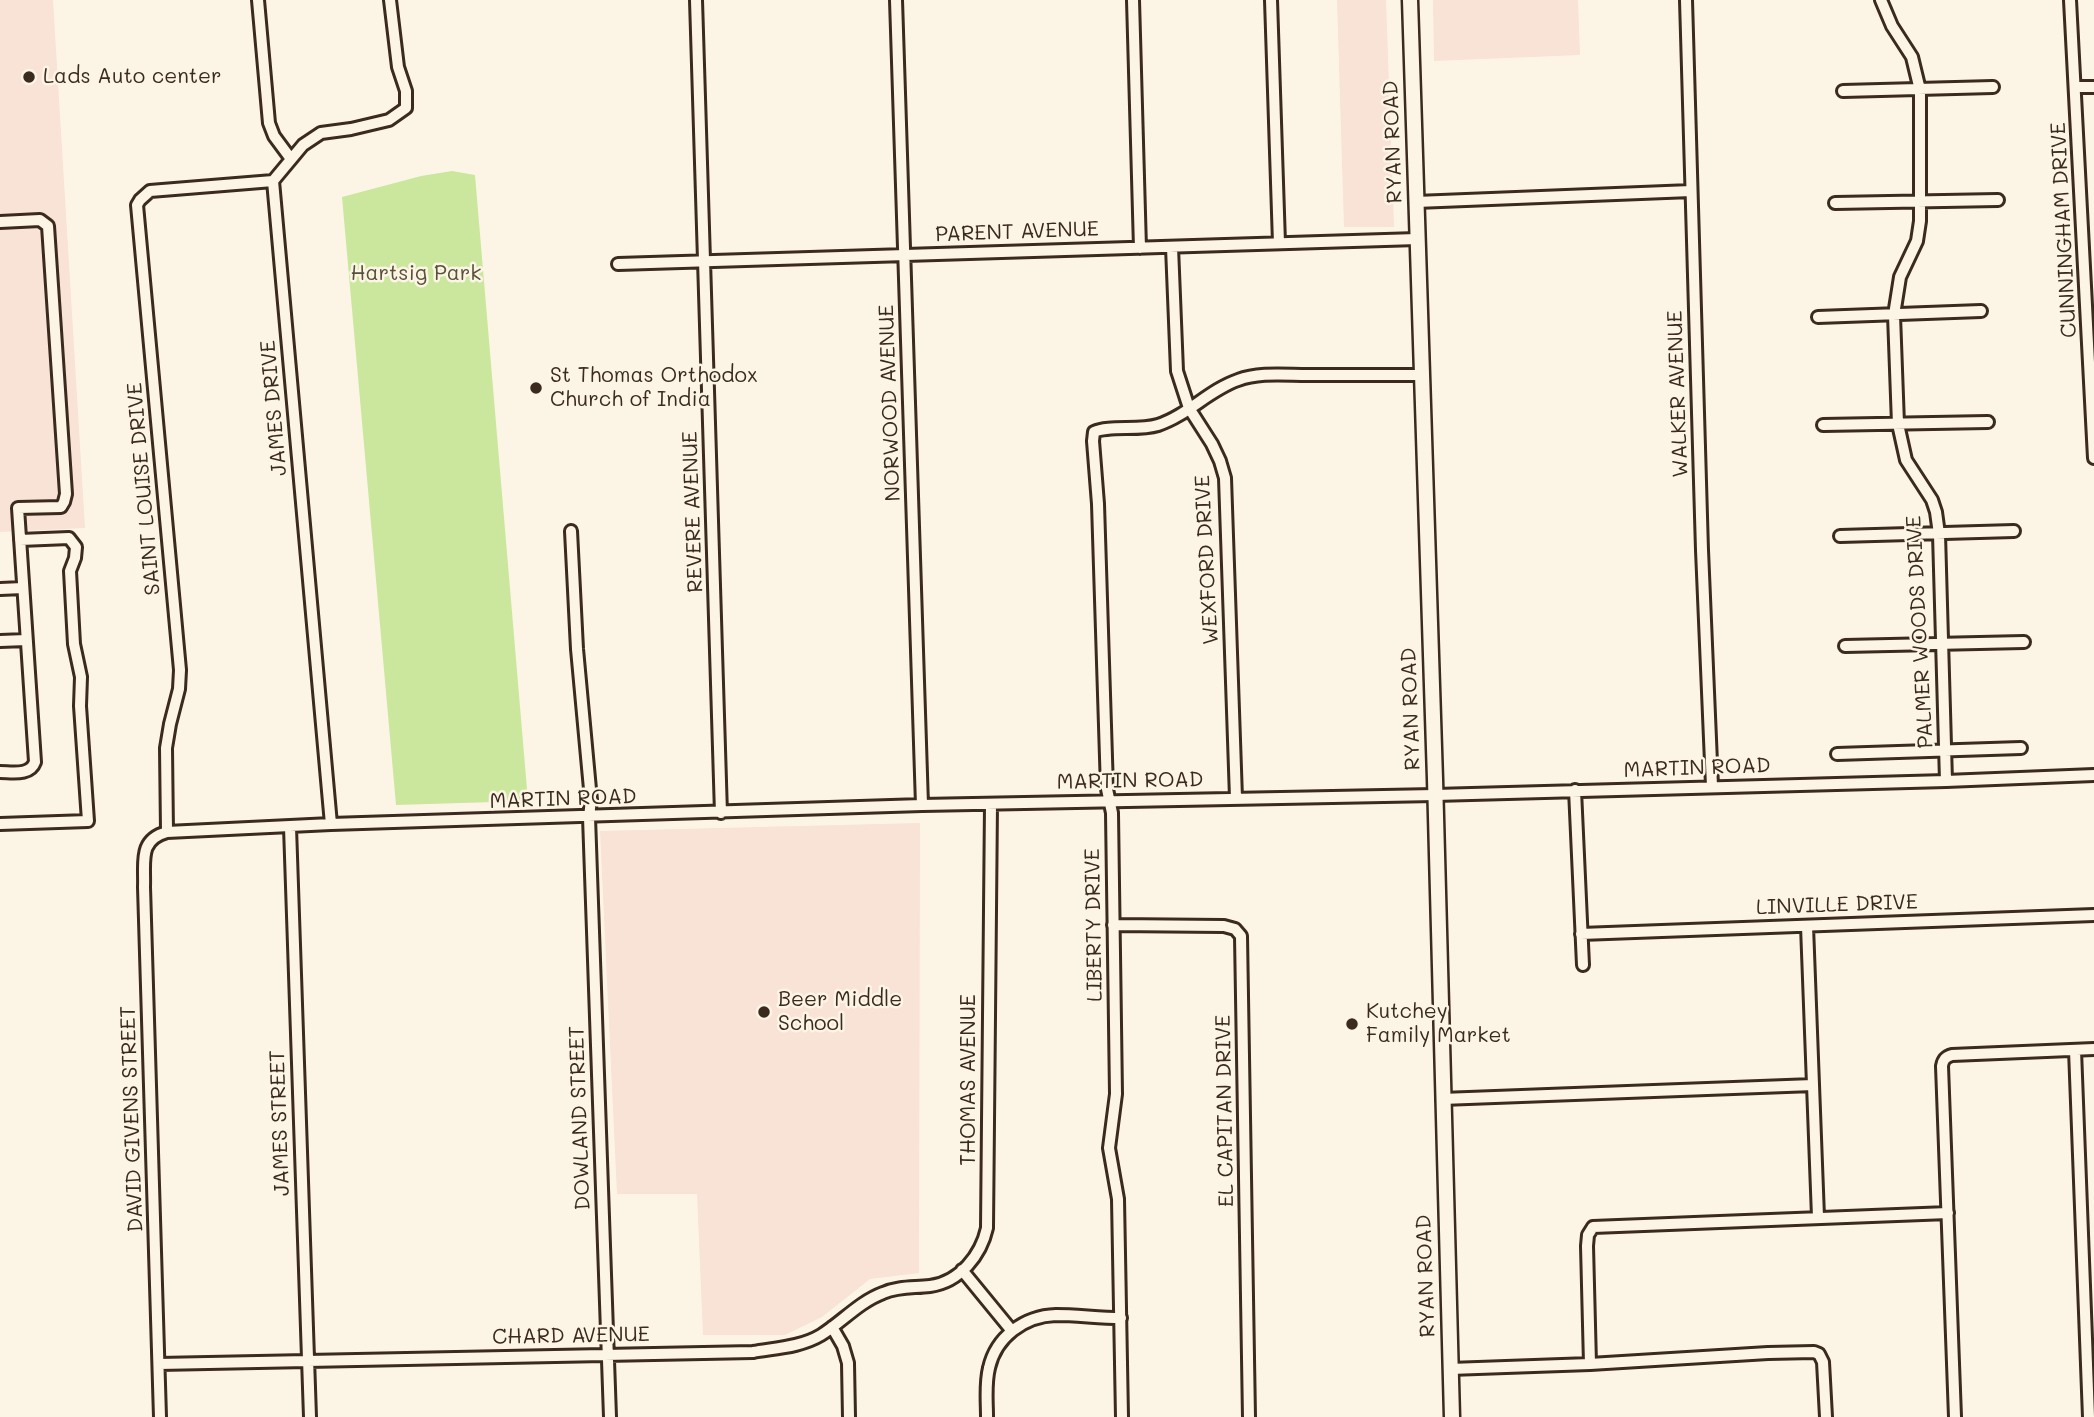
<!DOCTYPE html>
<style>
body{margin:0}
canvas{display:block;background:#fcf5e5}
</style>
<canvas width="2094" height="1417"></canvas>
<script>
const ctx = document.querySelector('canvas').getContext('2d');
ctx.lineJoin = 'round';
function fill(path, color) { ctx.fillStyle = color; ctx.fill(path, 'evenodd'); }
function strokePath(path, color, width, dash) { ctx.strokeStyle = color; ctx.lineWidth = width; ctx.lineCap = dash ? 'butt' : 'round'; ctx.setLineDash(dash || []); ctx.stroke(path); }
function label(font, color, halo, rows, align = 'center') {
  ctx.font = font + ' Mali,sans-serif'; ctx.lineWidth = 5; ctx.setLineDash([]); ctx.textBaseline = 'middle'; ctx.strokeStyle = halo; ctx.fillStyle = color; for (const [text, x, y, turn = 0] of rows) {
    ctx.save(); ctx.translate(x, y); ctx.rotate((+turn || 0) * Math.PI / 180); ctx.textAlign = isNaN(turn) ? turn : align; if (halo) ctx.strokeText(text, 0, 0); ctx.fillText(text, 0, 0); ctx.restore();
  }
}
const built = new Path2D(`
 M0,0h53l32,528 -85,4z
 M1337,0h49l8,227h-50z
 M1433,0h145l2,55 -146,6z
 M920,823l-1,450 -49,6 -48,38 -37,18h-82l-6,-141h-80l-17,-363z`);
const green = new Path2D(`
 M452,171l23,4 53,626 -132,4 -54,-608 79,-21z`);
const street = new Path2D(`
 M258,0l11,123 5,13 17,23
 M696,0l25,813
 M896,0l26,805
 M1133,0l7,248
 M1271,0l8,243
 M1686,0l16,550 10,236
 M1881,0l11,26 20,31 8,33v131l-3,20 -17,36 -6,38 4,109 8,36 26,40 4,12 3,22 7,247
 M2070,0l24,458
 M2076,87h18
 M1843,91l150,-4
 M1416,202l275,-11
 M1835,203l163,-3
 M0,222l40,-2 8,6 18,268 -2,8 -3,5 -43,1 17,254c-5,14 -23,10 -35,10
 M1172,247l5,124 12,37 23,36 8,17 5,17 11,320
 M618,264l799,-25
 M1818,317l163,-6
 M1823,425l165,-3
 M571,531l6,118 14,151 -2,17 21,600
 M1840,536l174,-5
 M0,589l23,-1
 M0,641l26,-1
 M1845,646l179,-4
 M1837,754l184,-6
 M1575,790l8,175
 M0,824l88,-3 -8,-115 1,-29 -7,-33 -4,-73 5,-13 1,-11 -7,-9 -49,2
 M331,824l-58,-643 30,-36 18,-12 30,-4 38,-9 17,-12v-17l-8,-24 -8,-67
 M290,827l20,590
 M167,832l-1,-84 4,-24 9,-35 1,-19 -43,-465 3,-5 10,-9 123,-10
 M1113,925l111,1 11,3 6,7 8,481
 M1807,926l11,291
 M1581,934l513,-19
 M2075,1050l14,367
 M1442,1099l371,-14
 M962,1270l50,61
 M832,1327l11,19 5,17 1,54
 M159,1364l594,-12c23,-4 48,-5 68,-17 21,-13 38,-33 62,-42 16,-7 31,-5 47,-7 30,-4 51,-31 57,-58l4,-424
 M1590,1364l-3,-118 1,-11 5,-8 355,-14
 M1450,1369l140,-5 178,-11 46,-1 5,2 4,8 3,55
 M160,1417l-16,-530c1,-25 -6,-47 23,-55l164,-8 591,-19 513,-10 511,-14 148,-6
 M987,1417c0,-16 -2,-33 2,-49 7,-31 35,-52 67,-53 21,0 43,3 65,3
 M1122,1417l-4,-218 -9,-51 7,-54 -4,-281 -5,-24 -9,-285 -5,-63 1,-9c15,-7 45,-1 64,-7 30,-10 51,-35 80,-45 21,-8 47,-5 70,-5 38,0 75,0 113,0
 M1955,1417l-13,-351c1,-6 3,-9 10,-11l142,-6`);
const secondary = new Path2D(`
 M1410,0l25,779 17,638`);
const markers = [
 [29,77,7,"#3b2a1e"],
 [536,388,7,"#3b2a1e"],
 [764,1012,7,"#3b2a1e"],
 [1352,1024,7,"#3b2a1e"]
];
const poiNames = [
 ["Lads Auto center",43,77],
 ["St Thomas Orthodox",550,376],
 ["Church of India",550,400],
 ["Beer Middle",778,1000],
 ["School",778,1024],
 ["Kutchey",1366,1012],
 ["Family Market",1366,1036]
];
const streetNames = [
 ["RYAN ROAD",1393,142,-92],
 ["CUNNINGHAM DRIVE",2064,230,-93],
 ["PARENT AVENUE",1017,232,-2],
 ["WALKER AVENUE",1678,394,-92],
 ["NORWOOD AVENUE",890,403,-92],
 ["JAMES DRIVE",274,408,-95],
 ["SAINT LOUISE DRIVE",144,489,-95],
 ["REVERE AVENUE",693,512,-92],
 ["WEXFORD DRIVE",1207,560,-93],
 ["PALMER WOODS DRIVE",1920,632,-93],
 ["RYAN ROAD",1411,709,-92],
 ["MARTIN ROAD",1697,768,-2],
 ["MARTIN ROAD",1130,781,-1],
 ["MARTIN ROAD",563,799,-2],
 ["LINVILLE DRIVE",1837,905,-2],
 ["LIBERTY DRIVE",1094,925,-91],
 ["THOMAS AVENUE",969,1080,-90],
 ["EL CAPITAN DRIVE",1225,1111,-91],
 ["DOWLAND STREET",580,1118,-92],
 ["DAVID GIVENS STREET",132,1119,-92],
 ["JAMES STREET",280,1123,-92],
 ["RYAN ROAD",1426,1276,-92],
 ["CHARD AVENUE",571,1336,-1]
];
const parkNames = [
 ["Hartsig Park",416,274]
];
fill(built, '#f9e2d6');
fill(green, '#cbe79e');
strokePath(street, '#3b2a1e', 16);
strokePath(secondary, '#3b2a1e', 19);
strokePath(street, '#fcf5e5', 10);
strokePath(secondary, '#fcf5e5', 14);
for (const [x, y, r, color] of markers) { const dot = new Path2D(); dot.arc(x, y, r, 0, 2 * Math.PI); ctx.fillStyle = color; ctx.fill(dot); strokePath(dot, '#fcf5e5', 2.5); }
label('21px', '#3b2a1e', '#fcf5e5', poiNames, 'left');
label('21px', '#3b2a1e', '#fcf5e5', streetNames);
label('21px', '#585038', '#fcf5e5', parkNames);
</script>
